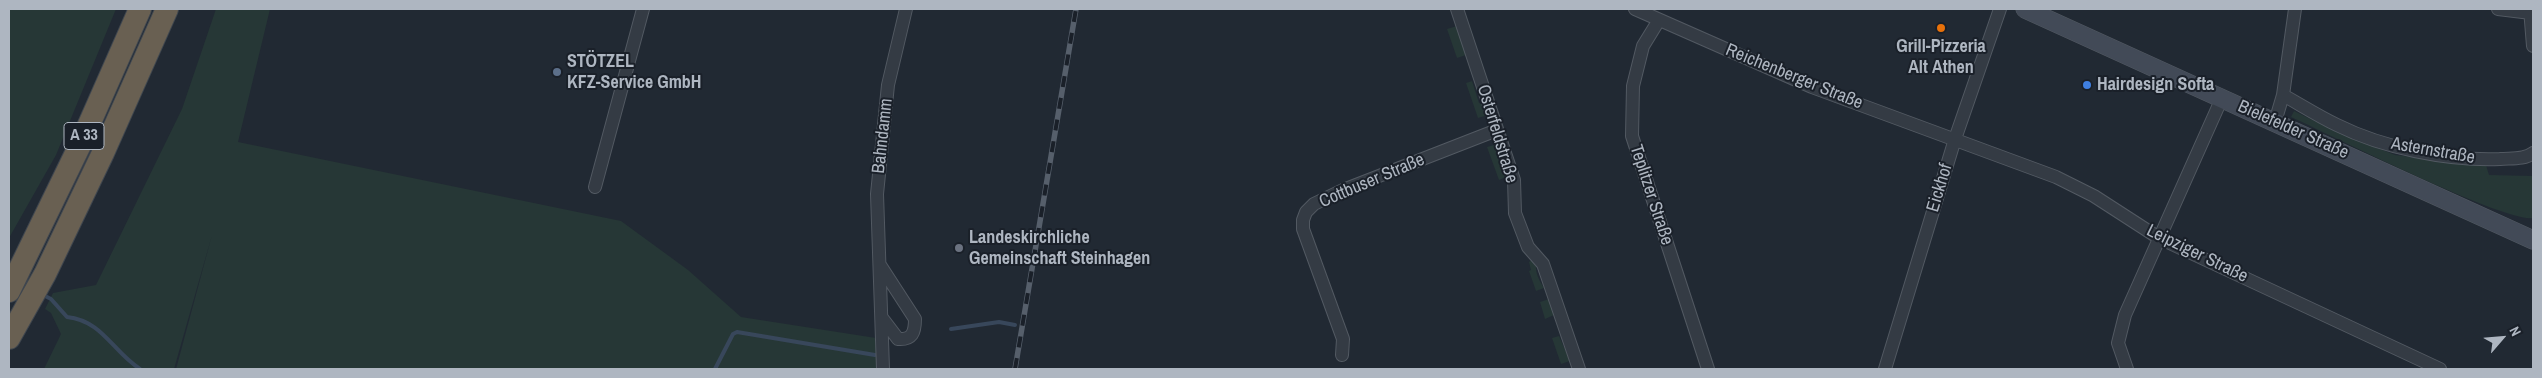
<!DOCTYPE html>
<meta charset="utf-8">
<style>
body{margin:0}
#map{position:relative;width:2542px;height:378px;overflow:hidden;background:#212933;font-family:"Archivo Narrow",sans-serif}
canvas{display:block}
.frame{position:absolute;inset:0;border:10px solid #aeb6c1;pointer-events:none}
.north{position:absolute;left:2477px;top:313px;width:50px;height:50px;-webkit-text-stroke:4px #1a2029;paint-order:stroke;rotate:63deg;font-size:14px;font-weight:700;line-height:20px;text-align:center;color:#aeb6c1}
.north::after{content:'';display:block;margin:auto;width:18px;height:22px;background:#aeb6c1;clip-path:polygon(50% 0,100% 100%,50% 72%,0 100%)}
</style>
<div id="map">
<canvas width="2542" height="378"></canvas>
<div class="frame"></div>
<div class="north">N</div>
</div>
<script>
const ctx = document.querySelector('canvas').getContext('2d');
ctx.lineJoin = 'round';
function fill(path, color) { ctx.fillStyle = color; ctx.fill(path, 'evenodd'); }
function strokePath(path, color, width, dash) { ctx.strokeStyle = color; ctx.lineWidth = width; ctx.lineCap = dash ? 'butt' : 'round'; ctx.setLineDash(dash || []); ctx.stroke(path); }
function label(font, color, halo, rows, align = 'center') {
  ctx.font = font + ' "Archivo Narrow",sans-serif'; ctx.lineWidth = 4; ctx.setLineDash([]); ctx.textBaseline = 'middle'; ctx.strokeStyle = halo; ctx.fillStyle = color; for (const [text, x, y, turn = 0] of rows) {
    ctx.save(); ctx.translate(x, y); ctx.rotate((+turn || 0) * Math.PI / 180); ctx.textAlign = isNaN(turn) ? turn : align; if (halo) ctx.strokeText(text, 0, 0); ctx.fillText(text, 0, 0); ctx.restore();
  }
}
const green = new Path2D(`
 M9,9h107l-60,146 -47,83z
 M216,9h54l-32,133 383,79 67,49 53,47 135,21 1,31h-701l36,-134 -38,134h-130l17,-35 -10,-21 -6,-4 8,-16 43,-8 86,-176z
 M1457,26l9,29 -9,3 -10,-29z
 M1472,81l7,22 5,2 4,10 -10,3 -12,-35z
 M2294,111l41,20 60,24 91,10 3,10 44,1v42c-28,5 -204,-84 -242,-101z
 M1494,145l7,21 7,10 -9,4 -12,-33z
 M1533,259l3,4c-1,10 3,17 8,25l-8,3 -7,-20 2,-1 -2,-8z
 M1549,299l5,16 -9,4 -5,-17z
 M1559,336l11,25 -9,3 -9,-26z`);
const stream = new Path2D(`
 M43,295l8,4 16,18c36,4 45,34 73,52
 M951,329l48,-7 16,3
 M715,369l18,-35 4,-2 138,23`);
const street = new Path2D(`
 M1457,9l57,171 1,33 13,34 15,17 36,105
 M1635,9l177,78 244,90 38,19 65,42 281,131
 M2498,9l33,4
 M2530,9l3,37
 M1659,20l-16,26 -10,40 -1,50 76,233
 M2283,95c18,10 35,21 54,30 46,23 111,36 163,34 11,-1 24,1 33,-6
 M2275,122l8,-27 12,-86
 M595,187l48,-178
 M880,265l35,54c0,14 -3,21 -17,20l-16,-21
 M1342,355l1,-16 -40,-110v-9l3,-8 8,-8 29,-14 154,-60
 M883,369l-6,-175 11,-109 18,-76
 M1885,369l70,-230 45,-130
 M2127,369l-9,-26 7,-28 97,-217`);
const secondary = new Path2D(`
 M2025,9l508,231`);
const highway = new Path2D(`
 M9,291l71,-146 60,-136
 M9,338l36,-64 58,-121 64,-144`);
const rail = new Path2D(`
 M1015,369l61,-360`);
const markers = [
 [1941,28,5,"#e8710a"],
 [557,72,5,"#5c6f8a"],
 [2087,85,5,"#3f7fe0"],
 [959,248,5,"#6b7280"]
];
const shields = [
 [84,136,40]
];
const shieldNames = [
 ["A 33",84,136]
];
const poiNames = [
 ["Grill-Pizzeria",1941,47,"center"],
 ["Alt Athen",1941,68,"center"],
 ["STÖTZEL",567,62],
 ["KFZ-Service GmbH",567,83],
 ["Hairdesign Softa",2097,85],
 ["Landeskirchliche",969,238],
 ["Gemeinschaft Steinhagen",969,259]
];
const streetNames = [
 ["Reichenberger Straße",1794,77,22],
 ["Bielefelder Straße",2293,130,24],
 ["Osterfeldstraße",1497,134,73],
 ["Bahndamm",883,136,-84],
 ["Asternstraße",2433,151,10],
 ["Cottbuser Straße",1372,181,-23],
 ["Eickhof",1940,188,-73],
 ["Teplitzer Straße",1651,195,72],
 ["Leipziger Straße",2197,254,26]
];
fill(green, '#263736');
strokePath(stream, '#38475b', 4);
strokePath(street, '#525962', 14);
strokePath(secondary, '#525962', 19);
strokePath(highway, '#3f464f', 24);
strokePath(street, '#343b44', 12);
strokePath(secondary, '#424a57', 18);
strokePath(highway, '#696052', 22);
strokePath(rail, '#565f6b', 5.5);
strokePath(rail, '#1a2029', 4, [11]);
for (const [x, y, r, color] of markers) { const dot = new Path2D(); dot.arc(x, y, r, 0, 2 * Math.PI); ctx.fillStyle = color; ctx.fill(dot); strokePath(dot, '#1a2029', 2); }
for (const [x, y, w] of shields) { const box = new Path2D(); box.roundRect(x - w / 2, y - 13.5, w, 27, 4); ctx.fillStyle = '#1a2029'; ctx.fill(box); strokePath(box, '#aeb6c1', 1); }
label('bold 16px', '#aeb6c1', null, shieldNames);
label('bold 18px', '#aeb6c1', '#1a2029', poiNames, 'left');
label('18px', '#aeb6c1', '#1a2029', streetNames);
</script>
